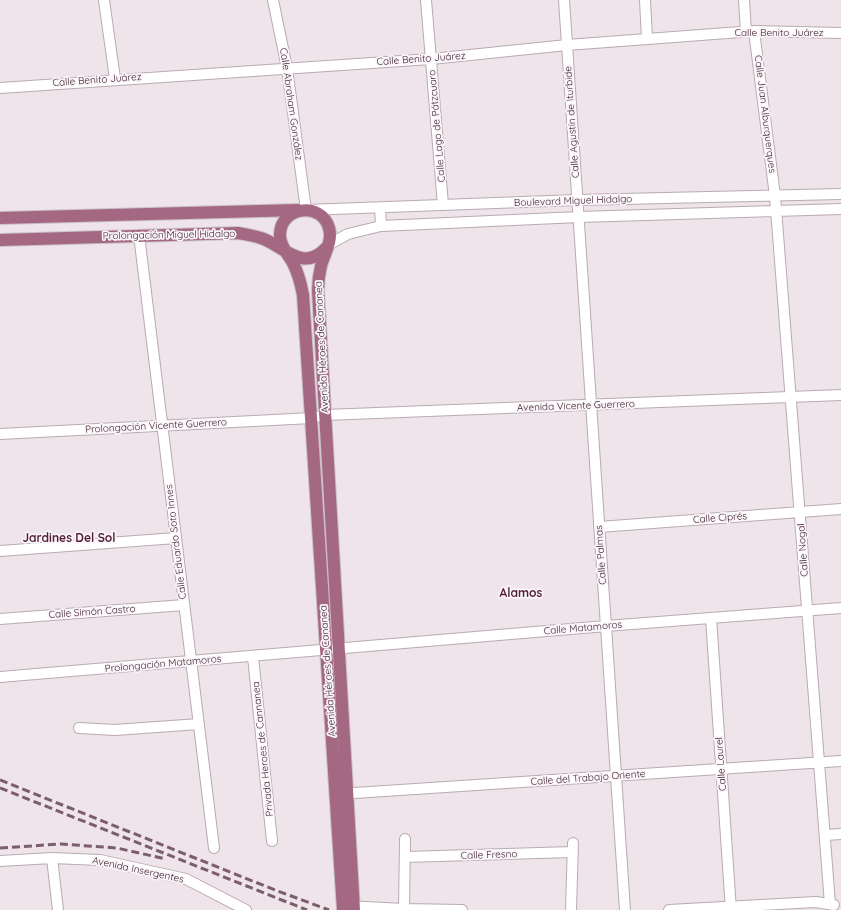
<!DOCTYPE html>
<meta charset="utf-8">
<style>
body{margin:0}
canvas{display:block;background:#eee4ea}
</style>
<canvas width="841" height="910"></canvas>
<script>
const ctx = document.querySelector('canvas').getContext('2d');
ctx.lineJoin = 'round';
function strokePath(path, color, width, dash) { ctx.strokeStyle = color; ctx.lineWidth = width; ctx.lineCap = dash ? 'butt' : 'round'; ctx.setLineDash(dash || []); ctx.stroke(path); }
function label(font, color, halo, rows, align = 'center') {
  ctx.font = font + ' Quicksand,sans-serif'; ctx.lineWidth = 3.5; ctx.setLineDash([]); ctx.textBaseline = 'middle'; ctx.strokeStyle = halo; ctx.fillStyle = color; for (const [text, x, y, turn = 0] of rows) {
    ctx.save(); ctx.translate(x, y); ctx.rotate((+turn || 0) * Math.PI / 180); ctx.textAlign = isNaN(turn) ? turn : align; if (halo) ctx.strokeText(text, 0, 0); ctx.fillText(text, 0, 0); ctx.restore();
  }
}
const minor = new Path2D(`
 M104,0l11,79
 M273,0l14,68 19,142 271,-10 264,-6
 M426,0l17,205
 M564,0l61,910
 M645,0l2,39
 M744,0l2,32
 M754,31l21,165 55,708
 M0,88l431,-29 136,-14 187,-14 87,2
 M380,207l1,19
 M139,235l75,613
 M328,245l20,-11 33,-8 198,-9 262,-8
 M0,434l312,-16 13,-3 516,-20
 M599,527l242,-18
 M0,551l176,-13
 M711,618l20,292
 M0,619l184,-14
 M253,657l19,184
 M0,677l606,-51 235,-18
 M79,728l36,2 84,-6
 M339,794l502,-33
 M826,835l15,-1
 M405,857l168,-5
 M52,858l6,52
 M0,861l52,-3 48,2 86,19 60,31
 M346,906l58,3 58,1
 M404,909l1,-70
 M571,910l2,-67
 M669,910l147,-8 18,3`);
const major = new Path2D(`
 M0,218l298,-8
 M0,240l238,-7c10,2 19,3 28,7 21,10 39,32 61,7
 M343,910l-40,-615c-2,-11 -5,-22 -10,-32 -5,-9 -13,-17 -13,-27 -1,-29 41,-36 49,-8 4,13 -5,26 -8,38 -2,8 -3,17 -3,25l36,619`);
const rail = new Path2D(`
 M0,780l275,110 54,20
 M0,788l307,122
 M0,848l61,-4 56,4 49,11`);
const streetNames = [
 ["Calle Benito Juárez",779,33],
 ["Calle Benito Juárez",421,59,-4],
 ["Calle Benito Juárez",97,80,-4],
 ["Calle Abraham González",291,104,82],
 ["Calle Juan Alburquerques",765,114,83],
 ["Calle Agustín de Iturbide",572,122,-94],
 ["Calle Lago de Pátzcuaro",437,126,-95],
 ["Boulevard Miguel Hidalgo",573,201,-2],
 ["Prolongación Miguel Hidalgo",169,235,-1],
 ["Avenida Héroes de Cananea",322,347,-93],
 ["Avenida Vicente Guerrero",576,406,-2],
 ["Prolongación Vicente Guerrero",156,426,-3],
 ["Calle Ciprés",720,518,-4],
 ["Calle Eduardo Soto Innes",176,542,-97],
 ["Calle Nogal",803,550,-94],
 ["Calle Palmas",601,555,-94],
 ["Calle Simón Castro",92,612,-4],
 ["Calle Matamoros",583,628,-5],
 ["Prolongación Matamoros",163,664,-5],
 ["Avenida Héroes de Cananea",328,671,-94],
 ["Privada Heroes de Cannanea",263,749,-96],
 ["Calle Laurel",721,764,-94],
 ["Calle del Trabajo Oriente",588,778,-4],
 ["Calle Fresno",489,855,-2],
 ["Avenida Insergentes",138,870,12]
];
const quarterNames = [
 ["Jardines Del Sol",69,538],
 ["Alamos",521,593]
];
strokePath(minor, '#baaab2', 12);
strokePath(major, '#cac1c5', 14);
strokePath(minor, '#fff', 10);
strokePath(major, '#a56882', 12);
strokePath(rail, '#7c5e6b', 3, [8, 4]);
label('10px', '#412330', '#faf5f9', streetNames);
label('bold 12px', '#541e34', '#faf5f9', quarterNames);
</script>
